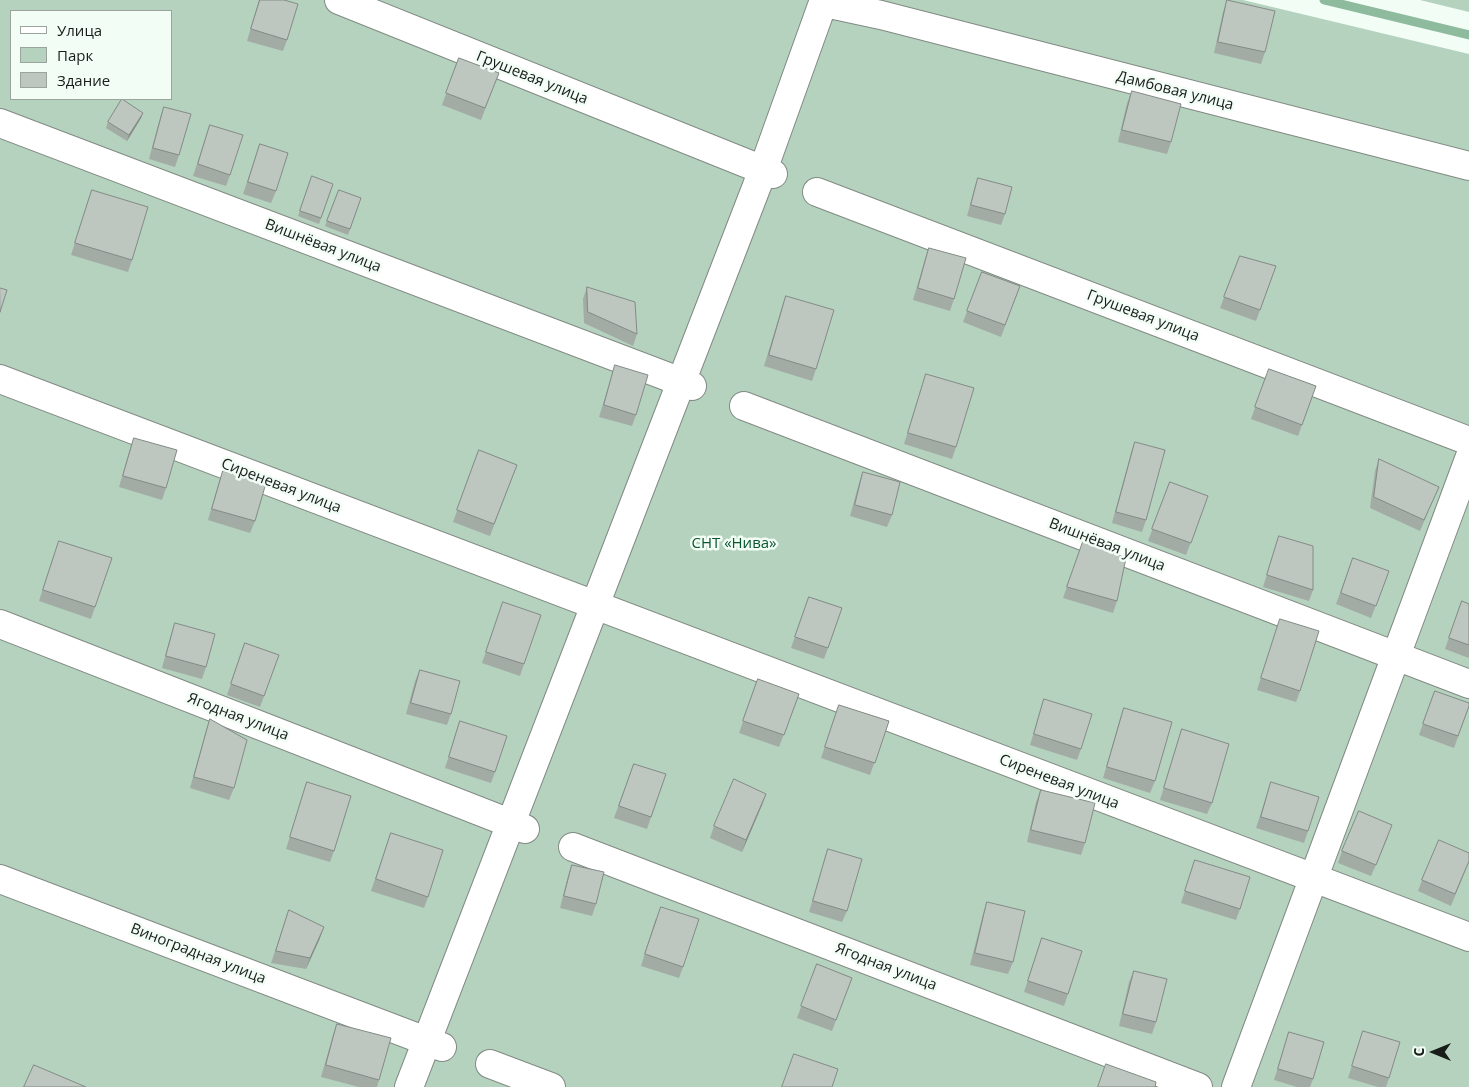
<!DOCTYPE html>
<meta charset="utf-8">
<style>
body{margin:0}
#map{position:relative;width:1469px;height:1087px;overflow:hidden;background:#f2fdf5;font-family:"Open Sans",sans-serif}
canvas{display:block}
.legend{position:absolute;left:10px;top:10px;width:162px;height:90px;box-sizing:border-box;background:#f2fdf5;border:1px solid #9ba39d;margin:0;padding:6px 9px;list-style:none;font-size:15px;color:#191d1a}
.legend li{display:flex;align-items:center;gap:10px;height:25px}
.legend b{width:25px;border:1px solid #9ba39d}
.north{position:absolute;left:1409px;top:1027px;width:50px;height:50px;-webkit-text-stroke:4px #f2fdf5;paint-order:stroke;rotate:270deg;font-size:14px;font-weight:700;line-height:20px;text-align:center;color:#191d1a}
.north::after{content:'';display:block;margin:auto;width:18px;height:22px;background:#191d1a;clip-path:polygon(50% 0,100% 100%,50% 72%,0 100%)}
</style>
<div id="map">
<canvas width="1469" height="1087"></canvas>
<ul class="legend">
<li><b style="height:6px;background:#fff"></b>Улица</li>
<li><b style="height:14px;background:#b4d2be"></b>Парк</li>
<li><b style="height:14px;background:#bdc7c0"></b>Здание</li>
</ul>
<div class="north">С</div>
</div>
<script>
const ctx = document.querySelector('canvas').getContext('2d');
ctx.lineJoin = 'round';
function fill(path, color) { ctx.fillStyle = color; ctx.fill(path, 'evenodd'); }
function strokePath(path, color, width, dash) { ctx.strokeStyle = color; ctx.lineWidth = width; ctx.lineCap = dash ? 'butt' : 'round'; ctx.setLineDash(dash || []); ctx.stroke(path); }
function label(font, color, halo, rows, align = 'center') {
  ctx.font = font + ' "Open Sans",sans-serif'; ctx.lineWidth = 5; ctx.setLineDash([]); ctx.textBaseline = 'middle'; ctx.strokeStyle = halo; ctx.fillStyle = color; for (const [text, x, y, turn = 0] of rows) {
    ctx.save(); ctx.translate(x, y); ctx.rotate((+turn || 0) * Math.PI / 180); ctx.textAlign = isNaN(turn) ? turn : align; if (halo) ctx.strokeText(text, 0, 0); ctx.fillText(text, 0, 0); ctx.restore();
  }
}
const green = new Path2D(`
 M0,0h1243l226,54v1033h-1469zM11,11h160v88h-160z
 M1420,0h49v12z`);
const stream = new Path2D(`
 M1324,0l145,35`);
const minor = new Path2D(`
 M339,0l434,174
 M825,3l56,12 588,151
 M0,123l692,263
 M817,192l652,249
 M0,379l1469,558
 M744,406l725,278
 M0,624l525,205
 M573,847l625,240
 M0,879l442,168
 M490,1064l61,23
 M409,1087l354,-917 61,-170
 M1236,1087l233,-628`);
const wall = new Path2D(`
 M259,0h25l3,40 -4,11 -36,-10z
 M1227,0l38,52 -4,12 -47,-11 9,-41z
 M459,58l40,15 -18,47 -39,-15z
 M1132,91l39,51 -4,12 -49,-12 9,-39z
 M164,107l15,48 -4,12 -26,-8 11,-41z
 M143,113l-2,5 -14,23 -21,-13 2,-6z
 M210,125l20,50 -4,11 -33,-10z
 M260,144l16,47 -5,12 -28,-9z
 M312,176l21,8 -14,40 -21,-8z
 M978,178l27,36 -4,11 -34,-9 7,-26z
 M92,190l40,70 -4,12 -57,-17z
 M339,190l22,8 -13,37 -23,-9z
 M929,248l25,51 -4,12 -37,-11 12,-41z
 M1240,256l36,10 -20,55 -36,-13z
 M982,272l38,14 -19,51 -38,-15z
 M587,287l50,47 -4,12 -49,-23 -1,-24z
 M786,296l30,73 -4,12 -48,-15 18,-59z
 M615,365l21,50 -4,11 -33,-9z
 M1269,369l47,17 -18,50 -47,-17z
 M926,374l30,73 -4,12 -48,-15z
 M134,438l32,50 -4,12 -43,-13 11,-38z
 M1135,442l11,78 -4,12 -30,-9 19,-70z
 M479,450l38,15 -27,71 -37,-14z
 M1379,459l55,39 -14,33 -50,-23 5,-37z
 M223,471l32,50 -5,12 -42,-13 11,-38z
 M863,472l29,43 -5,12 -37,-11 9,-33z
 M1170,482l38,14 -22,59 -38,-14z
 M1279,536l34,54 -4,11 -46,-14z
 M1084,539l33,62 -4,12 -50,-15z
 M55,552l40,55 -4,12 -52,-18z
 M1353,558l36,13 -18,47 -35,-14z
 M809,597l33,11 -18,51 -33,-11z
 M1462,601l7,3v54l-24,-9z
 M499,614l25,50 -4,12 -38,-13z
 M1280,619l20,72 -4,11 -39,-12z
 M175,623l31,44 -4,12 -40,-11 9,-33z
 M245,643l34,12 -19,52 -33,-12z
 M420,670l31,44 -4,11 -41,-11 9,-33z
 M758,679l41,15 -20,53 -40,-14z
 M1435,691l34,15 -15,42 -35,-13z
 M1044,699l37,50 -4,11 -47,-15z
 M839,705l50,16 -19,54 -49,-17z
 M1124,708l31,73 -5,12 -47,-15 17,-59z
 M210,719l24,69 -5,12 -39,-12 16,-57z
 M460,721l35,51 -4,11 -46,-15z
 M1182,729l30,74 -5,11 -47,-14z
 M634,764l32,10 -19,55 -33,-11z
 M307,782l27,69 -4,11 -44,-13z
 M1271,782l37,49 -4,12 -48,-15z
 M1041,790l44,53 -4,12 -54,-13 9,-40z
 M766,794l-4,11 -20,47 -32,-14 4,-12z
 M391,833l37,64 -4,11 -53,-17z
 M1388,837l-17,39 -33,-13 4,-12z
 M828,849l19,62 -5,11 -33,-10z
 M1195,860l45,49 -4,11 -55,-17z
 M1469,862l-18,44 -33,-15 4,-11z
 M572,865l24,39 -4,12 -32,-8 8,-32z
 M987,902l26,60 -5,12 -38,-9 13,-51z
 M289,910l31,28 -14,31 -35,-6z
 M656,918l27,49 -4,11 -38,-12z
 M1042,938l26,56 -4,12 -40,-14z
 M817,964l35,14 -20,53 -35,-13z
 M1134,971l22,51 -4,12 -33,-8 10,-44z
 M337,1024l42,56 -2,7h-18l-38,-10 12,-42z
 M1363,1031l26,47 -3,9h-8l-30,-9z
 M1289,1032l24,47 -3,8h-13l-23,-7z`);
const shadedWall = new Path2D(`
 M143,113l-2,5 -14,23 2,-6z
 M766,794l-4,11 -20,47 4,-12z
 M324,927l-4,11 -14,31 4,-11z`);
const building = new Path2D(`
 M260,0h24l14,4 -11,36 -36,-11z
 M1227,0l48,11 -10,41 -47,-10z
 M459,58l40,15 -14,35 -39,-15z
 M1132,91l49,13 -10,38 -49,-12z
 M122,99l21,14 -14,22 -21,-13z
 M164,107l27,7 -12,41 -26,-7z
 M210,125l33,10 -13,40 -32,-11z
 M260,144l28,9 -12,38 -28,-9z
 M312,176l21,8 -12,34 -21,-7z
 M978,178l34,9 -7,27 -34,-9z
 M92,190l56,17 -16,53 -57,-17z
 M339,190l22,8 -11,31 -23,-8z
 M929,248l37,10 -12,41 -36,-11z
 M1240,256l36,10 -16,44 -36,-13z
 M982,272l38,14 -15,39 -38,-14z
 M587,287l48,15 2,32 -49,-22z
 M0,288l7,2 -7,22z
 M786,296l48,14 -18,59 -47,-14z
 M615,365l33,10 -12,40 -32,-10z
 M1269,369l47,17 -14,39 -47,-18z
 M926,374l48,14 -18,59 -48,-14z
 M134,438l43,12 -11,38 -43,-12z
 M1135,442l30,8 -19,70 -30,-8z
 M479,450l38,15 -23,59 -37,-14z
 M1379,459l60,28 -15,33 -50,-23z
 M223,471l43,12 -11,38 -43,-12z
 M863,472l37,10 -8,33 -37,-10z
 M1170,482l38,14 -17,47 -39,-14z
 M1279,536l34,10v44l-46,-15z
 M1084,539l42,19 -9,43 -50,-14z
 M59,541l53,17 -17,49 -52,-17z
 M1353,558l36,13 -13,35 -35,-13z
 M809,597l33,11 -14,40 -33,-11z
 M1462,601l7,3v41l-20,-7z
 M503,602l38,13 -17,49 -38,-12z
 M1280,619l39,12 -19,60 -39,-13z
 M175,623l40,11 -9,33 -40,-11z
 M245,643l34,12 -15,41 -33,-12z
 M420,670l40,11 -9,33 -40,-11z
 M758,679l41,15 -15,41 -41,-14z
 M1435,691l34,12v3l-11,30 -35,-12z
 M1044,699l48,15 -11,35 -47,-15z
 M839,705l50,16 -14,42 -50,-16z
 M1124,708l48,14 -17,59 -48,-14z
 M210,719l37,21 -13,48 -40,-11z
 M460,721l47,15 -12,36 -46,-15z
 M1182,729l47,15 -17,59 -48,-15z
 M634,764l32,10 -15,43 -32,-11z
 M734,779l32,15 -20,46 -32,-14z
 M307,782l44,14 -17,55 -44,-14z
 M1271,782l48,15 -11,34 -47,-14z
 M1041,790l54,13 -10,40 -54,-13z
 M1359,811l33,14 -16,40 -34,-14z
 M391,833l52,17 -15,47 -52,-18z
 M1439,840l30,13v8l-14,33 -33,-14z
 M828,849l34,10 -15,52 -34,-10z
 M1195,860l55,17 -10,32 -55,-18z
 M572,865l32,7 -8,32 -32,-8z
 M987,902l38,9 -12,51 -38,-9z
 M661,907l38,12 -16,48 -38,-13z
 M289,910l35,17 -14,31 -34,-7z
 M1042,938l40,13 -14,43 -40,-13z
 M817,964l35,14 -16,42 -35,-14z
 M1134,971l33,8 -11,43 -33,-8z
 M337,1024l54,14 -12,42 -53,-15z
 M1363,1031l37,11 -11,36 -37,-12z
 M1289,1032l35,10 -11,37 -35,-10z
 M794,1054l44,15 -6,18h-50z
 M1106,1064l50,18 -1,5h-57z
 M34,1065l52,22h-62z`);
const streetNames = [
 ["Грушевая улица",532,78,22],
 ["Дамбовая улица",1175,91,14],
 ["Вишнёвая улица",323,246,21],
 ["Грушевая улица",1143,316,21],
 ["Сиреневая улица",281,486,21],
 ["Вишнёвая улица",1107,545,21],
 ["Ягодная улица",238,717,21],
 ["Сиреневая улица",1059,782,21],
 ["Виноградная улица",198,954,21],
 ["Ягодная улица",886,967,21]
];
const parkNames = [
 ["СНТ «Нива»",734,544]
];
fill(green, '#b4d2be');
strokePath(stream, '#8ebb9d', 9);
strokePath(minor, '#818a83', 30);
strokePath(minor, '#fff', 28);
fill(wall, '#a3aba5');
fill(shadedWall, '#848b86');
fill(building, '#bdc7c0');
strokePath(building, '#848b86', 1);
label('15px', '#191d1a', '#f2fdf5', streetNames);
label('15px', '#095630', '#f2fdf5', parkNames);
</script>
